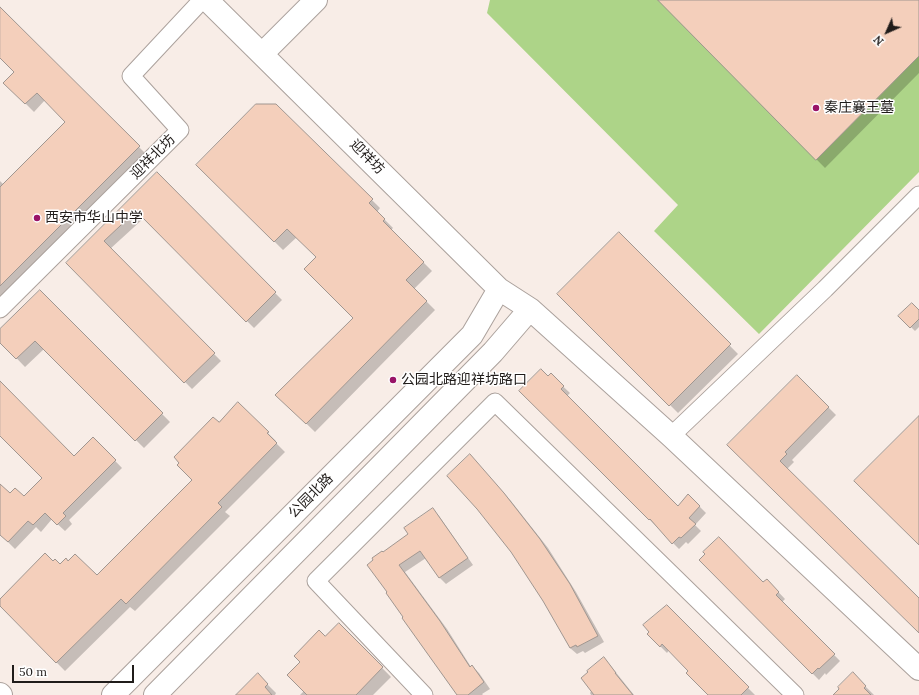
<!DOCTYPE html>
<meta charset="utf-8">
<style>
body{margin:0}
#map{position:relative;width:919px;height:695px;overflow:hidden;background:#f8ede7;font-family:Lora,serif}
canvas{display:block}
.north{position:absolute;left:867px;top:12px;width:40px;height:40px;-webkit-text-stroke:3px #fff;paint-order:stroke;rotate:225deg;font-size:11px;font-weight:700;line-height:16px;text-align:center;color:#201c1a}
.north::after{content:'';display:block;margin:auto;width:14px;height:18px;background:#201c1a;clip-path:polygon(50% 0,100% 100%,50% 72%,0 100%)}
.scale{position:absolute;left:12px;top:665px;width:122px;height:18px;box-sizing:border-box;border:2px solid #201c1a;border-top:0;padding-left:5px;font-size:12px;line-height:14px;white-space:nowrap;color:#201c1a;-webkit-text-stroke:3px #fff;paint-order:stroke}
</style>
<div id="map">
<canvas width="919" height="695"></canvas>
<div class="north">N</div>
<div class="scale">50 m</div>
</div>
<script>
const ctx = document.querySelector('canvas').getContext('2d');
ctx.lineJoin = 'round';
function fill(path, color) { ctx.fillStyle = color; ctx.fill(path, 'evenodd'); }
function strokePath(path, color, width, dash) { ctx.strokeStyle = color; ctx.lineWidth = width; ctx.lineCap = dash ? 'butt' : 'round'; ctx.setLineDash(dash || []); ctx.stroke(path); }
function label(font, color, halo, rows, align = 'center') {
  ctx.font = font + ' Lora,"Noto Sans SC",serif'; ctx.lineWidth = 3; ctx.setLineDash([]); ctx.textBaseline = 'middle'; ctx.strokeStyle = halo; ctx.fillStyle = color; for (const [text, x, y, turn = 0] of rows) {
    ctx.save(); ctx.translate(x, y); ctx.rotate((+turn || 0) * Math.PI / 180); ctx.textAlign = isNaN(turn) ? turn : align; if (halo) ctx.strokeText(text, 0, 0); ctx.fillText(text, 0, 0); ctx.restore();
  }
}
const green = new Path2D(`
 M490,0h429v172l-160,162 -105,-103 24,-26 -191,-192z`);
const shadow = new Path2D(`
 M660,0h259v73l-94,95z
 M0,9l147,146 -147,147v-121l4,4 63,-63 -22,-22 -11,12 -29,-29 10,-11 -15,-15z
 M276,105l104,103 -3,4 16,16 -2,2 41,41 -18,18 21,21 -120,122 -38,-37 77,-77 -37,-61 -20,-20 -14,13 -86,-85z
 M157,174l125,126 -28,28 -110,-110 -34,31 111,112 -29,28 -125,-126z
 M619,234l119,120 -60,59 -119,-119z
 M40,291l130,131 -26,26 -100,-99 -19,18 -25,-26v-11z
 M919,311v16l-4,4 -15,-15z
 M551,375l19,18 -3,3 111,111 11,-11 17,17 -11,12 6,6 -13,13 -2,-2 -7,7 -158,-158z
 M797,376l39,39 -44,45 2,2 -7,7 132,129v34l-191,-187z
 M0,383l74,74 19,-19 29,30 -53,52 3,4 -7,7 -13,-12 -11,13 -5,-5 -21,22 -15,-15v-49l10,10 14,3 19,-20 -43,-43z
 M238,404l38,37 -1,1 10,10 -60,60 5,4 -95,95 -5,-4 -65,64 -65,-66v-6l53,-36 44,14 96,-97 26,-56z
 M476,462l35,39 37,47 28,44 28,50 -19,11 -2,-2 -6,3 -7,-6z
 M433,510l6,6 34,49 -27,19 -7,-7 -13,-19 -21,14 42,57 24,38 1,-1 7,7 11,16 -8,5 1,1h-25l-75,-142 26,-19z
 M700,560l63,24 4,-4 18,19 -3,3 58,59 -14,14 -1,-2 -6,7z
 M667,607l88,88h-41l-45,-45 -2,3 -19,-19z
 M339,624l52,53 -18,18h-73l4,-4 -3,-29z
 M610,665l24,30h-43l-1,-2z
 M853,674l21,21h-40z
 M258,675l18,18 -1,2h-37z`);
const building = new Path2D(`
 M658,0h261v56l-103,104z
 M0,7l140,139 -140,140v-99l65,-65 -28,-29 -12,11 -22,-21 11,-11 -14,-14z
 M256,104h20l97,95 -4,4 16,16 -2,2 41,41 -18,18 21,21 -121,123 -31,-29 78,-77 -49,-49 12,-12 -29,-28 -13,13 -78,-77z
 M157,172l119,120 -30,30 -110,-111 -32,30 111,112 -31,30 -118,-120z
 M619,232l112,112 -62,62 -112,-112z
 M40,290l123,123 -28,28 -100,-100 -19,18 -16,-16v-14z
 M912,303l7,7v9l-9,9 -12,-12z
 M541,369l7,7 3,-3 13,13 -3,3 117,117 10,-12 12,12 -11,12 7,6 -15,14 -2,-1 -7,7 -22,-25 -1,1 -54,-54 -76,-75z
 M797,375l32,32 -44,45 2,2 -7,7 139,137v35l-192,-188z
 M0,381l74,75 19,-19 23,23 -53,53 3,3 -9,9 -12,-12 -12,12 -5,-4 -20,21 -8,-7v-51l10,9 5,-5 9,8 18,-18 -42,-42z
 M238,402l31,30 -2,1 10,10 -59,60 4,4 -96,97 -5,-5 -65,64 -56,-57v-7l45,-46 8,8 2,-2 5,5 6,-6 2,3 7,-7 22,21 95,-95 -15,-15 2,-2 -5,-6 39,-40 6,5z
 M919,416v129l-65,-64z
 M470,454l34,39 36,46 30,45 28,52 -21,11 -1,-2 -6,3 -27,-47 -32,-49 -34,-43 -30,-33z
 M433,508l35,50 -29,20 -19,-27 -21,14 41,56 30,46 2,-2 12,17 -16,13h-11l-55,-77 1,-1 -17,-24 1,-1 -20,-27 6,-5 -1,-2 10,-7 1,1 25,-18 -4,-6z
 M719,537l44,45 4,-3 12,13 -3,3 59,59 -16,15 -1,-1 -6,6 -113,-114 6,-6 -2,-2z
 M667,605l82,82 -8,8h-33l-22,-22 2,-2 -26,-27 -2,3 -13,-13 2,-2 -6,-7z
 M339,623l44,44 -27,28h-49l-20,-20 13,-13 -6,-6 25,-26 6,6z
 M604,657l12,16h-1l18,22h-39l-13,-17 7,-6 -1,-1z
 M853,672l13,14 -2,2 7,7h-38l6,-6 -1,-2z
 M258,673l10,11 -3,3 7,8h-36z`);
const street = new Path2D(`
 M0,309l180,-179 -49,-54 71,-76
 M671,436l154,-147 94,-94
 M424,695l-108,-114 179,-179 300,293`);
const secondary = new Path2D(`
 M207,0l292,289 31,20 141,127 248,233
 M262,54l54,-54
 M0,694l1,1
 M113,695l359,-360 27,-46
 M155,695l338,-343 37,-43`);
const markers = [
 [816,108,4,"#991367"],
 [37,218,4,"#991367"],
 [393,380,4,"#991367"]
];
const poiNames = [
 ["秦庄襄王墓",824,108],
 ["西安市华山中学",45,218],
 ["公园北路迎祥坊路口",401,380]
];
const streetNames = [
 ["迎祥北坊",153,157,-45],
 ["迎祥坊",367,157,45],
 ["公园北路",311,496,-45]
];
fill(green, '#add488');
fill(shadow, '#0003');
fill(building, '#f4cfbb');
strokePath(building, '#a09690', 1);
strokePath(street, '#aba19c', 19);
strokePath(secondary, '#aba19c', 24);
strokePath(street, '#fff', 17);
strokePath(secondary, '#fff', 22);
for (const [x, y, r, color] of markers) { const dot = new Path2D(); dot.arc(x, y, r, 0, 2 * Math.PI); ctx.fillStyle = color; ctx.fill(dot); strokePath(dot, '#fff', 1.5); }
label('14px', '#201c1a', '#fff', poiNames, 'left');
label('14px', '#201c1a', '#fff', streetNames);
</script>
